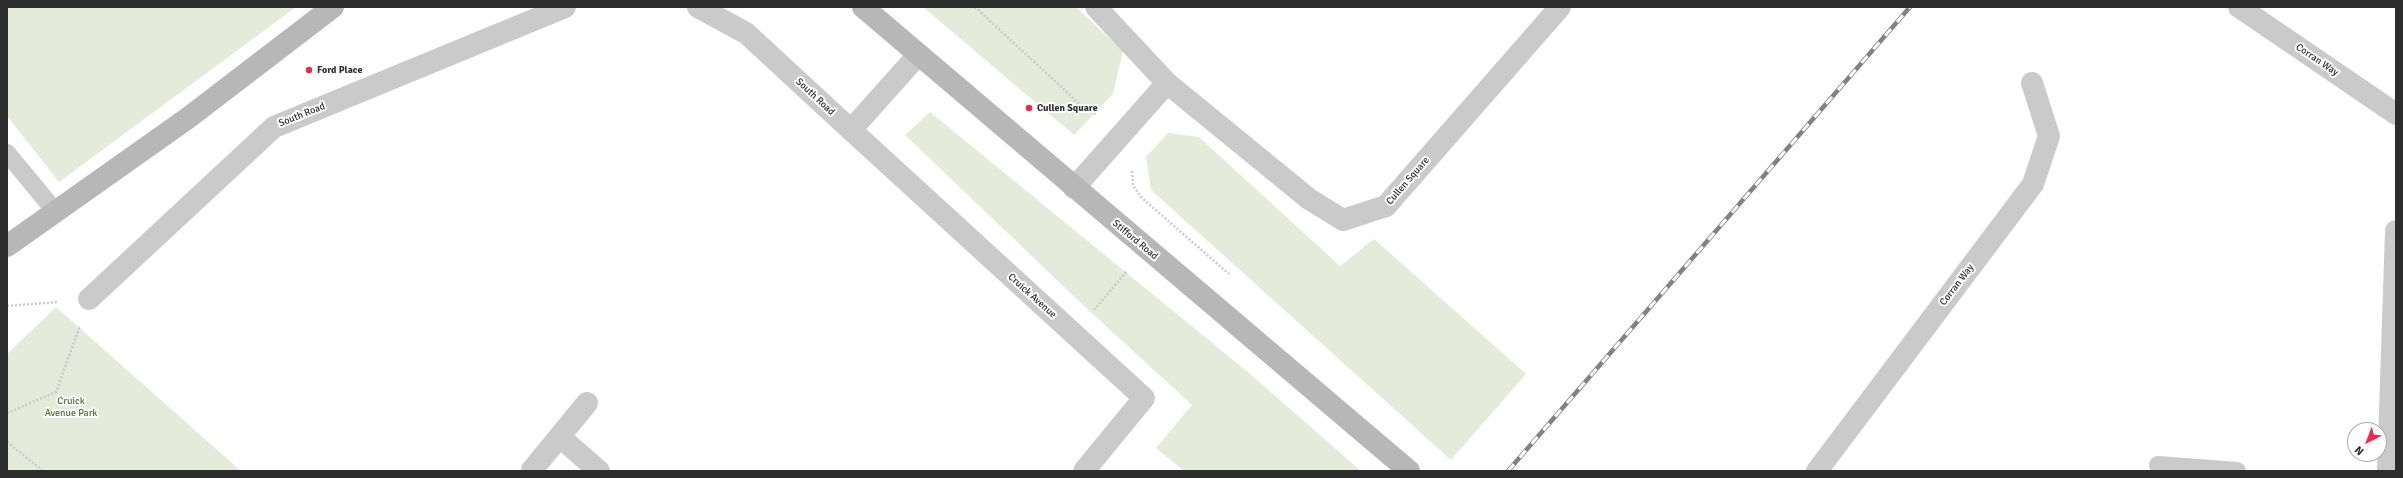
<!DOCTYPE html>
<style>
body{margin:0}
#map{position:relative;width:2403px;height:478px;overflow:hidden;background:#fff;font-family:Signika,sans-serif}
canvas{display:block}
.frame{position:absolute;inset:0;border:8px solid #2d2d2d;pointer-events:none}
.north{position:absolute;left:2347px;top:422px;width:40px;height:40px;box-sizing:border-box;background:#fff;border:1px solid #ababab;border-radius:50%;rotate:222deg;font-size:11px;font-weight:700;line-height:16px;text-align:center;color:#2d2d2d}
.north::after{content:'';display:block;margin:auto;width:14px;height:18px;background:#e82b4d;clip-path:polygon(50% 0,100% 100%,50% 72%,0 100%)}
</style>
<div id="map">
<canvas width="2403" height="478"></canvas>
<div class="frame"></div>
<div class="north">N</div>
</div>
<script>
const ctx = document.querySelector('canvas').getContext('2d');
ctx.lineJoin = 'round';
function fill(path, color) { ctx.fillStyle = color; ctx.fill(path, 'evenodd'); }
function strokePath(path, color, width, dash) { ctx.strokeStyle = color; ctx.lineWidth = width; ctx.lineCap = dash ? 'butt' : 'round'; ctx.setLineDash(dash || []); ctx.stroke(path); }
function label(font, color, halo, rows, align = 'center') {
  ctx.font = font + ' Signika,sans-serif'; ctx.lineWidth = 4; ctx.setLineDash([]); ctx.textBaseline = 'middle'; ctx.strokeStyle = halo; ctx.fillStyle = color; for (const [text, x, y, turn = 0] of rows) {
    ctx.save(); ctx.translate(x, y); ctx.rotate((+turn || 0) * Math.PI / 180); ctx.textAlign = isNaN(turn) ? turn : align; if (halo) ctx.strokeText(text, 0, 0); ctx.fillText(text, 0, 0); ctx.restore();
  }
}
const green = new Path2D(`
 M7,7h289l-237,175 -52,-66z
 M923,7h153l47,44 -10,43 -39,41z
 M930,112l319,261 112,98h-177l-28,-23 36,-43 -109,-100 -178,-170z
 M1168,133l31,4 141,129 34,-27 152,135 -75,86 -300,-270 -5,-33z
 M56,307l185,164h-234v-117z`);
const path = new Path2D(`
 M975,7l110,102 12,5
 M1132,171l1,15 9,12 87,76
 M7,306l51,-4
 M1094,310l33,-39
 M7,413l49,-21 24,-66
 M7,442l36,29`);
const lane = new Path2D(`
 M7,153l48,58
 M2158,465l79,6`);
const street = new Path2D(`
 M698,7l48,26 105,97 67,-75
 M1096,7l71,76
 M2239,7l157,107
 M851,130l293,268 -60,73
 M1074,188l93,-105 142,116 34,21 43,-14 174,-199
 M89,299l185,-172 291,-120
 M560,437l39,34
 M532,470l55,-67
 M1817,471l216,-287 16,-48 -17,-53
 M2388,471l8,-240`);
const secondary = new Path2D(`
 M863,7l546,464
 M7,246l181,-128 145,-111`);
const rail = new Path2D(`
 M1508,471l402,-464`);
const markers = [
 [309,70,4,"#e82b4d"],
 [1029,108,4,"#e82b4d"]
];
const streetNames = [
 ["Corran Way",2317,60,34],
 ["South Road",815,97,43],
 ["South Road",302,115,-22],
 ["Cullen Square",1408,181,-49],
 ["Stifford Road",1135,240,40],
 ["Corran Way",1957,285,-53],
 ["Cruick Avenue",1032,296,42]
];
const poiNames = [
 ["Ford Place",317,70],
 ["Cullen Square",1037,108]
];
const parkNames = [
 ["Cruick",71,401],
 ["Avenue Park",71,413]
];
fill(green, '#e5ebda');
strokePath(path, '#cacaca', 2.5, [2, 2]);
strokePath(lane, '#cacaca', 18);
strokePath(street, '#cacaca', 22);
strokePath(secondary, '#b7b7b7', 22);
strokePath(rail, '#828282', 4.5);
strokePath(rail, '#fff', 3, [9]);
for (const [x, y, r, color] of markers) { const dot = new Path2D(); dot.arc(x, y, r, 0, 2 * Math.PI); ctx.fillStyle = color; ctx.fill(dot); strokePath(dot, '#fff', 1.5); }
label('10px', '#2d2d2d', '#fff', streetNames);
label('bold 10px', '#2d2d2d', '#fff', poiNames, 'left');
label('10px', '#55693a', '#fff', parkNames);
</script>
